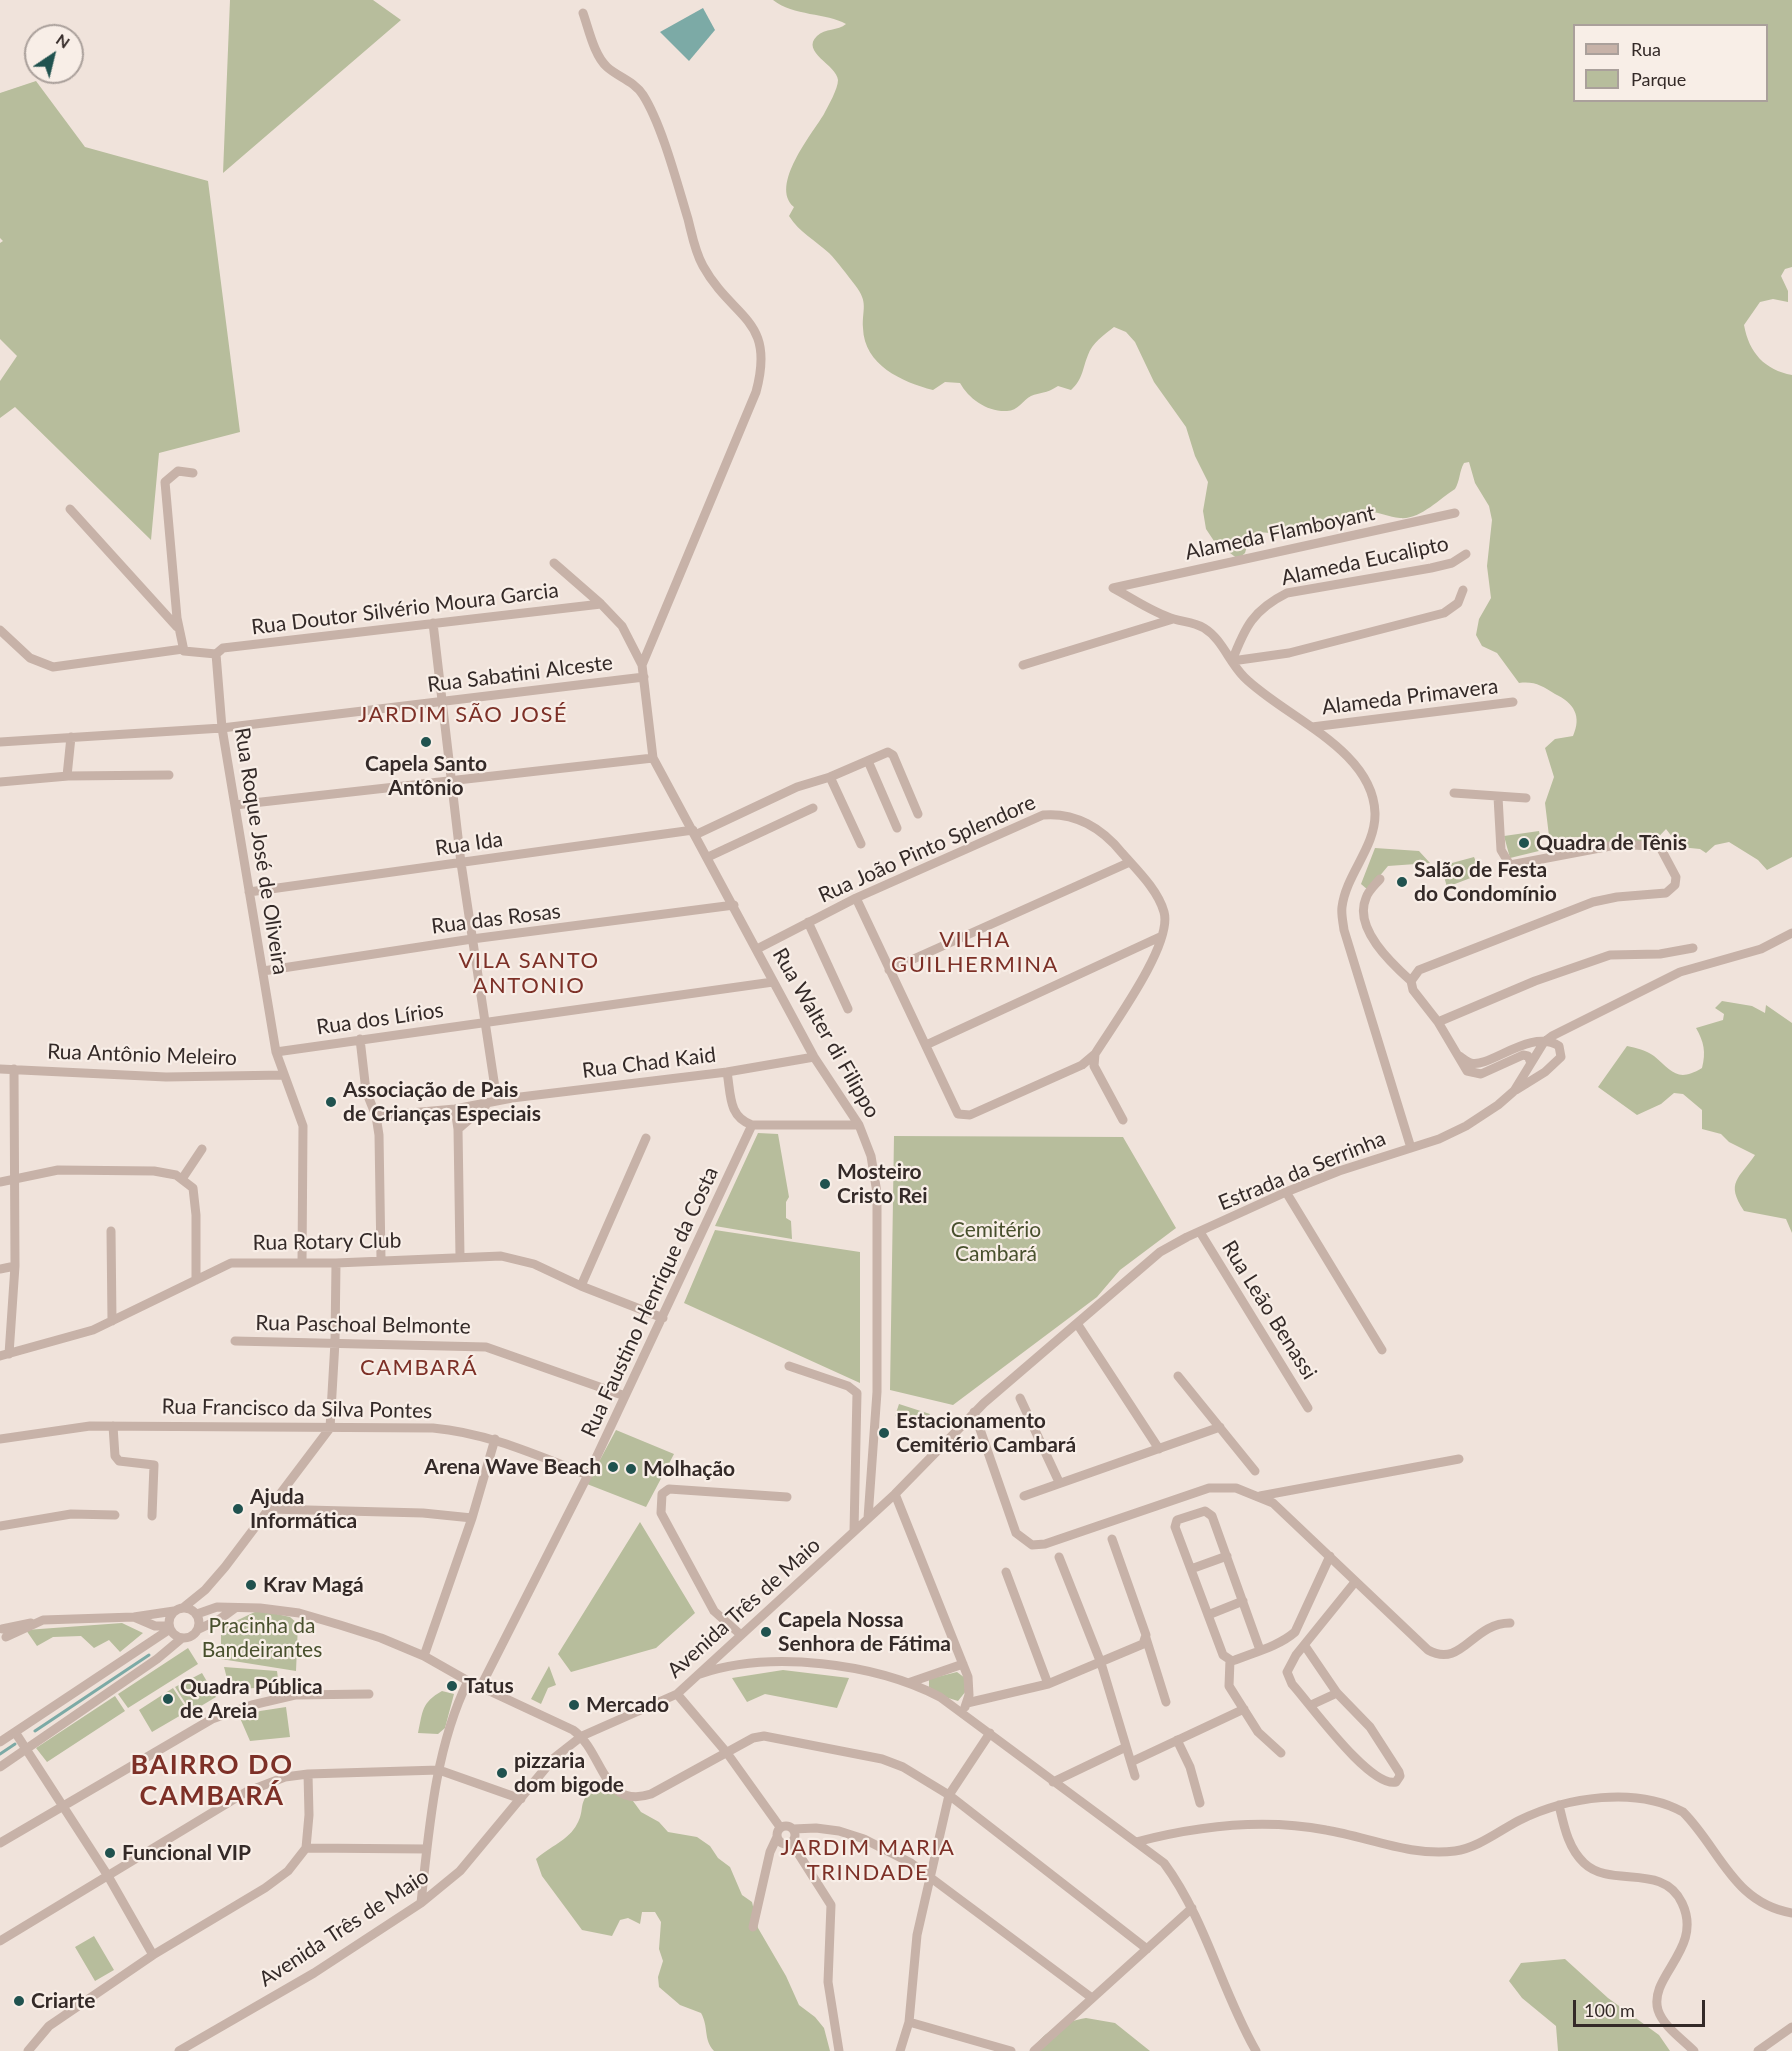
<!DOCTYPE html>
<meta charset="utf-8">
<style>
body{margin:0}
#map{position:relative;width:1792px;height:2051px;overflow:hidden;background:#f0e3db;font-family:Lato,sans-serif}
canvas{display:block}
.legend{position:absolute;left:1573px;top:24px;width:195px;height:78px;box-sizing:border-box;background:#f8eee7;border:2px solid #aaa09b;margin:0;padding:8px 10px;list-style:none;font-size:18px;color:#342a28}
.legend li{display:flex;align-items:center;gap:12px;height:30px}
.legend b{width:30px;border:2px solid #aaa09b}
.north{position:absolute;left:24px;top:24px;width:60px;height:60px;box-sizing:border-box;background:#f8eee7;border:2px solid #aaa09b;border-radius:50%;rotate:35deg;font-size:16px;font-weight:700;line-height:24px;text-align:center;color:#342a28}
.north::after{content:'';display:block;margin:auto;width:21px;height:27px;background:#20524f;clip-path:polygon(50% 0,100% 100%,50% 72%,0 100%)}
.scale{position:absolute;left:1573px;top:2000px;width:132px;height:27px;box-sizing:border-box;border:3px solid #342a28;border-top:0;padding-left:8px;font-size:18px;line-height:21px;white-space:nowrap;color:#342a28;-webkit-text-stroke:4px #f8eee7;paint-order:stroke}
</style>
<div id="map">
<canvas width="1792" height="2051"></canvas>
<ul class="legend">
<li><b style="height:8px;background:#c7b2a8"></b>Rua</li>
<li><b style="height:16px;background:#b7bd9c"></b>Parque</li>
</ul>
<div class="north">N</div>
<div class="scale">100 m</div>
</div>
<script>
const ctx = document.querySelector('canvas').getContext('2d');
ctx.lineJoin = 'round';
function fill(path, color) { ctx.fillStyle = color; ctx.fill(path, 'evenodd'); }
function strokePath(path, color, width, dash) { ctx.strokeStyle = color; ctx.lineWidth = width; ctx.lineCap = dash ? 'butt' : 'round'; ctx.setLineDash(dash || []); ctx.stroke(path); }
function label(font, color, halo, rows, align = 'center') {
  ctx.font = font + ' Lato,sans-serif'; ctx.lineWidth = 4.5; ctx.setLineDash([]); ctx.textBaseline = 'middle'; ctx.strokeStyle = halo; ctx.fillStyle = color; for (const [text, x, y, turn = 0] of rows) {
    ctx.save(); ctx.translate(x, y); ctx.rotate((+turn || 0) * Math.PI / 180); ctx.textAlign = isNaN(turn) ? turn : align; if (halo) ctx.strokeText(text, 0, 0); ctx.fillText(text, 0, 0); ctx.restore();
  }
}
const green = new Path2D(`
 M230,0h143l28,20 -178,153z
 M773,0h1019v267l-7,2 -4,7 7,15v11l-15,-3 -13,3 -16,23c5,28 21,45 48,50v482l-25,13 -9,-10 -29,-18 -14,3 -9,8 -6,-4 -20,-2 -14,-18 -20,21 -70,-13 -18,1 -9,-2 -4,-33 9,-26 -9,-29 10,-9 18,-3c9,-20 1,-33 -18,-42 -13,-8 -20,-13 -36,-11l-22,-30 -15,-7 -6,-11 3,-16 12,-21 -4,-32 5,-46 -3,-14 -14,-23 -6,-21 -5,1c-5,9 -4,18 -9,26 -16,10 -35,31 -55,29 -12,-1 -21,-7 -34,-6l-77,27 -9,-5 -21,-2 -3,4v10h-9l-2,7 -7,6 -24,-18 -8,-12 -3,-18 5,-29 -13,-26 -9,-29 -32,-45 -19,-40 -9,-10 -12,-5c-10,8 -22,16 -26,28 -6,15 -5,24 -17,35l-13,-4c-12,8 -18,6 -27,10 -8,4 -13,15 -24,15 -20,1 -38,-12 -47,-28l-15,-1 -12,8c-31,-8 -69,-25 -70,-62 -1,-19 6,-25 -8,-43 -8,-10 -17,-23 -26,-32 -14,-13 -29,-20 -40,-37l5,-9c-25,-21 18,-73 30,-93 4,-8 14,-25 14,-34 -1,-15 -38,-28 -21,-44 8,-8 21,-5 29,-12 -19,-11 -53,-8 -73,-24zM1574,26h192v74h-192z
 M36,81l49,66 123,34 32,251 -81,21 -8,87 -136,-133 -15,11v-37l17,-25 -17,-17v-96l3,-2 -3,-3v-145z
 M1539,831l4,19 -33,8 -6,-22z
 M1375,848l44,3 11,12 -42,3 -20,24 -7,-6z
 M1474,857l7,17 -34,13 -6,-21z
 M1722,1001l30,5 13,7 1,-8 26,18v210l-6,-14 -42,-8c-19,-29 -5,-32 11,-56l-26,-13 -8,-8 -19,-5v-19l-19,-16 -9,-1 -13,11 -24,11 -39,-28 29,-41c9,2 19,4 27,10 18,15 23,27 48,12 4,-16 2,-26 -6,-40l27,-8 1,-6 -9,-6z
 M758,1133l20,1 11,63 -3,5v16l5,3 1,18 -77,-13z
 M894,1136l229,1 53,91 -56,42 -23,27 -144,108 -63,-15z
 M715,1230l145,22v131l-176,-80z
 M899,1404l31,10 -4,13 -31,-11z
 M616,1430l58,24 -28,53 -59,-23z
 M640,1522l55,91 -39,35 -85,24 -13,-18z
 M259,1610l31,7 8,7 -2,47 -75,-12v-31z
 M122,1623l21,10 -23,19 -11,-12 -15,8 -13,-12 -28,1 -16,9 -11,-16z
 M188,1648l10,16 -70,44 -10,-14z
 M549,1666l7,19 -8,3 -7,16 -10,-5z
 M224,1667l53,4 2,15 -49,4z
 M783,1670l66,8 -12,30 -72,-14 -18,8 -15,-24z
 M957,1672l8,6 1,13 -8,10 -13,-4 -16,-10v-8z
 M202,1673l14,24 -25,15 -16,-25z
 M173,1688l15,23 -36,21 -13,-22z
 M442,1691l12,3 -9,34 -7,6 -20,-1c5,-22 3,-30 24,-42z
 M115,1696l10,15 -78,51 -11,-14z
 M286,1707l4,30 -40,4 -10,-23 20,-7z
 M595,1786l38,15 8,11 18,10 9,10 29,5 13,9 8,12 12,9 12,28 10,7 6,26 28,48 13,29 16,12 9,11 6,23h-116c-11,-12 -5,-24 -13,-38l-21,-8 -21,-18 -1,-10 5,-16 -4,-12 2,-27 -6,-10h-13l-2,12 -12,-6 -8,2 -8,16 -30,-6 -40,-54 -6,-17c13,-12 33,-19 41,-35 9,-16 -1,-20 18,-38z
 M94,1936l20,34 -19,11 -20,-34z
 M1565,1959l43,39 51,37 11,16h-112l-2,-25 -34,-28 -13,-17 12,-18z
 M1086,2018l29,5 35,28h-117c10,-21 31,-29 53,-33z`);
const water = new Path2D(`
 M703,8l12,22 -26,31 -29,-29z`);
const stream = new Path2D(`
 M35,1731l114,-76
 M0,1754l15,-10`);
const minor = new Path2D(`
 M583,13c6,17 11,42 24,54 11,10 27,14 36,28 19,30 34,88 45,124 4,16 7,33 15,47 30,54 73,52 53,126l-114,273
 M193,473l-15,-2 -13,11 12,136 7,33 32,3
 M70,509l107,118
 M554,563l47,41 21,22 20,39 11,93 161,299 45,68 12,31 6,37v199l-9,126
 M1113,588c19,10 40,25 61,31 10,3 20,3 30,9 18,11 25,34 40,49 40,40 129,72 131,136 1,34 -29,61 -33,94 -1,7 1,15 2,23l67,218
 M1113,588l342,-75
 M1463,590l-5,13 -14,10 -155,40 -57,8c13,-34 21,-51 55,-68l144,-25 21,-5 14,-9
 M433,623l28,240 36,238
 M0,630l30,28 23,9 130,-18
 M216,654l6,74 54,324 27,74 -1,137
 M216,654l7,-6 378,-44
 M1023,665l150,-46
 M1312,727l201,-25
 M71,737l-4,39 102,-1
 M0,742l222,-14 422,-51
 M868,761l29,67
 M830,777l31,67
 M0,782l68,-6
 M1454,793l72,5
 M1498,797l3,53 9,15 111,-21 39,3 16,30 -1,8 -9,8 -49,4 -24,5 -174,68 -8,11 2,9 25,32 29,49 14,3 42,-19 5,1 3,7
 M235,805l418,-47
 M695,835l102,-48 33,-10 58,-25 5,3 25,59
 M708,857l105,-49
 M1380,879c-5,6 -12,12 -14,19 -13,30 26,66 45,83
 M249,892l444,-62
 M856,898l102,216 12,1 112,-50 13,-11
 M808,922l40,87
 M757,949l99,-51 187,-83c32,-3 59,13 79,38 15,17 36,37 42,59 9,32 -51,113 -69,142l-1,12 29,54
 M889,970l241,-108
 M263,971l209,-32 262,-34
 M1438,1022l97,-41 75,-26 50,-1 33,-6
 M360,1039l6,52 10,25 3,19 2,124
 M926,1045l236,-109
 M276,1052l497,-70
 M1458,1055c4,3 9,7 13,8 19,5 60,-35 88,-17l2,11 -16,15 -29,18
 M0,1069l166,8 118,-2
 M727,1072c4,22 1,45 25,53h107
 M455,1109l3,20 2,128
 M376,1116l79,-7 57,-11 215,-26 87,-15
 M458,1129l28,-24
 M182,1179l20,-30
 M0,1182l58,-12 96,1 22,4 17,13 3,27v65
 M1286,1192l96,158
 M111,1231l1,90
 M1200,1232l108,176
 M0,1269l15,-3
 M581,1286l65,-148
 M1078,1325l81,124
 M235,1341l251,6 139,49
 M9,1354l6,-88 -1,-197
 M0,1356l93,-26 138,-67h105l165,-7 33,8 47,22 82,32
 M789,1366l59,20 9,7 -3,138
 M1178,1376l77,95
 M1020,1398l39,84
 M974,1412l42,121 16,12 13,-1 164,-56h27l37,15 155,147c34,19 44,-27 82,-27
 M113,1426l2,30 4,5 35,4 -2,51
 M0,1439l90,-13 343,2c55,5 103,27 155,47
 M895,1494l73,183 1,18 -4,12
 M1024,1496l196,-69
 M1260,1496l199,-37
 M269,1509l154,4 49,5
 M0,1526l71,-12 44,1
 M1059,1557l42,106 34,113
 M1191,1569l36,-13
 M1006,1572l42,112
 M184,1607l21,-17 20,-23 105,-139 5,-86 1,-79
 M169 1623a15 15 0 1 1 30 0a15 15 0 1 1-30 0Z
 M197,1614l20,-7 43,1 39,5 41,12 41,13 43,18 44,25 105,49c31,22 29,80 78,64l102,-56 11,-2 118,23 21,8 46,28 198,154
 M1208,1615l35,-14
 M134,1617l21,9h14
 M2,1629l29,-6
 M199,1629l21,-10 15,-11
 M741,1635l-27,-24 -53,-98 1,-19 7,-5 118,8
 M6,1637l37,-17 91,-3 40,-6
 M1146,1638l20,64
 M1305,1646l32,47 33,34 29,45 1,4 -4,6c-26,6 -85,-77 -104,-98l-5,-12 9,-17 59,-73
 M1260,1650l-48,-134 -7,-5 -28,9 -2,7 48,128 9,6 3,-1c20,-8 44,-14 60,-28l35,-76
 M424,1656l48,-138 23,-79
 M1230,1660l-1,26 29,46 23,21
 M700,1674c70,-24 175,-11 240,23l224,166c42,57 57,127 92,188
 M908,1683l55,-19
 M481,1686l107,-211 164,-350
 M677,1694l50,59 53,74
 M967,1703l81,-19 95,-40 3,-9 -34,-96
 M1311,1705l26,-12
 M15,1732l93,144 45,79
 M1177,1740l13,27 10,36
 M0,1742l170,-113
 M1131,1762l113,-53
 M0,1767l157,-108 25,-21
 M1053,1782l73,-35
 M1559,1805c5,21 9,43 25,58 27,26 79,-1 98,40 22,46 -34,73 -24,107 5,16 24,29 36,41
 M777 1835a9 9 0 1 1 18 0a9 9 0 1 1-18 0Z
 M793,1829l23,-1 23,3 25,8 47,24 181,135
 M791,1842l40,63 -3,77 11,69
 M1136,1842c61,-16 127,-24 190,-12 42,7 86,27 129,21 23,-3 45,-21 65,-31 47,-23 116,-34 163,-8 37,37 50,91 109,101
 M0,1843l212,-124 40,-14 43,-10 74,-1
 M306,1848l3,-33 -1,-41
 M421,1903c8,-74 14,-155 47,-222
 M753,1927l17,-75 7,-15
 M0,1941l246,-149 39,-15 23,-3 131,-4 82,29
 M909,2022l102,29
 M28,2051l21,-25 104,-71 112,-67 23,-17 18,-23 121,1
 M179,2051l135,-78 107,-70 39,-32 94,-113 28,-22 95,-42 218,-200 89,-91 176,-151 27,-15 99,-45 53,-21 100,-32 27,-13 32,-21 16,-14 30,-49 8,-6 128,-64 81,-23 31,-16
 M900,2051l9,-29 8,-87 32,-140 41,-62
 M1034,2051l158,-143
 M1758,2051l34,-24`);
const markers = [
 [426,742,6,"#20524f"],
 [1524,843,6,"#20524f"],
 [1402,882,6,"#20524f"],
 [331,1102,6,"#20524f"],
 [825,1184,6,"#20524f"],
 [884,1433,6,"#20524f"],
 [613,1467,6,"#20524f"],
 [631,1469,6,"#20524f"],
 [238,1509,6,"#20524f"],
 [251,1585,6,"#20524f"],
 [766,1632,6,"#20524f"],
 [452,1686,6,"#20524f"],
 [168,1699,6,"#20524f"],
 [574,1705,6,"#20524f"],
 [502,1773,6,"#20524f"],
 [110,1853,6,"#20524f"],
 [19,2001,6,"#20524f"]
];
const streetNames = [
 ["Alameda Flamboyant",1280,533,-12],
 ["Alameda Eucalipto",1365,561,-12],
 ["Rua Doutor Silvério Moura Garcia",405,609,-7],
 ["Rua Sabatini Alceste",520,674,-7],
 ["Alameda Primavera",1410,697,-7],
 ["Rua Ida",469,844,-8],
 ["Rua João Pinto Splendore",927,849,-24],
 ["Rua Roque José de Oliveira",261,851,81],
 ["Rua das Rosas",496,919,-7],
 ["Rua dos Lírios",380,1019,-8],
 ["Rua Walter di Filippo",826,1033,60],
 ["Rua Antônio Meleiro",142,1055,2],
 ["Rua Chad Kaid",649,1063,-7],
 ["Estrada da Serrinha",1302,1171,-22],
 ["Rua Rotary Club",327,1242,-1],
 ["Rua Faustino Henrique da Costa",650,1302,-65],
 ["Rua Leão Benassi",1269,1310,58],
 ["Rua Paschoal Belmonte",363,1325,1],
 ["Rua Francisco da Silva Pontes",297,1409,1],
 ["Avenida Três de Maio",744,1608,-42],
 ["Avenida Três de Maio",344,1928,-33]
];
const poiNames = [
 ["Capela Santo",426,764,"center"],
 ["Antônio",426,788,"center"],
 ["Quadra de Tênis",1536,843],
 ["Salão de Festa",1414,870],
 ["do Condomínio",1414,894],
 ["Associação de Pais",343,1090],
 ["de Crianças Especiais",343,1114],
 ["Mosteiro",837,1172],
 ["Cristo Rei",837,1196],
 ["Estacionamento",896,1421],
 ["Cemitério Cambará",896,1445],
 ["Arena Wave Beach",601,1467,"right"],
 ["Molhação",643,1469],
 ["Ajuda",250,1497],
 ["Informática",250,1521],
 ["Krav Magá",263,1585],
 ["Capela Nossa",778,1620],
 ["Senhora de Fátima",778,1644],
 ["Tatus",464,1686],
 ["Quadra Pública",180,1687],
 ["de Areia",180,1711],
 ["Mercado",586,1705],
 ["pizzaria",514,1761],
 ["dom bigode",514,1785],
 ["Funcional VIP",122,1853],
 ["Criarte",31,2001]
];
const parkNames = [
 ["Cemitério",996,1230],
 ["Cambará",996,1254],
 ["Pracinha da",262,1626],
 ["Bandeirantes",262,1650]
];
const neighbourhoodNames = [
 ["JARDIM SÃO JOSÉ",463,715],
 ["VILHA",975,940],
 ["GUILHERMINA",975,965],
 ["VILA SANTO",529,961],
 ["ANTONIO",529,986],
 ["CAMBARÁ",419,1368],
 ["JARDIM MARIA",868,1848],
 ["TRINDADE",868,1873]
];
const districtNames = [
 ["BAIRRO DO",212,1765],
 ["CAMBARÁ",212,1796]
];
fill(green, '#b7bd9c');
fill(water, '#7caaa6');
strokePath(stream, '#7caaa6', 3);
strokePath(minor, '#c7b2a8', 9);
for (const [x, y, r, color] of markers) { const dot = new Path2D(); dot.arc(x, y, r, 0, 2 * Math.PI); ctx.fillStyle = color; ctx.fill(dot); strokePath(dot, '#f8eee7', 2); }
label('21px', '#342a28', '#f8eee7', streetNames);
label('bold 21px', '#342a28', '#f8eee7', poiNames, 'left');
label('21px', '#48502d', '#f8eee7', parkNames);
ctx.letterSpacing = '1.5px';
label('22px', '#7d3027', '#f8eee7', neighbourhoodNames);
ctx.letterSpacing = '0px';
ctx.letterSpacing = '1.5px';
label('bold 27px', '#7d3027', '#f8eee7', districtNames);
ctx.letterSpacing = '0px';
</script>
